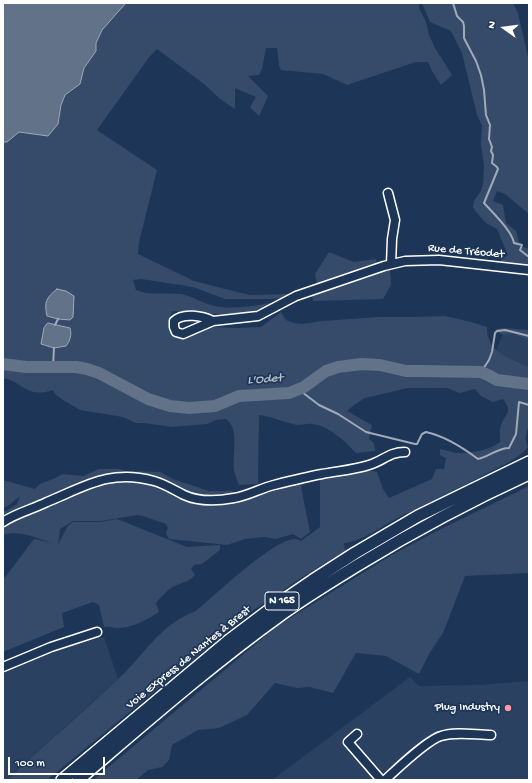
<!DOCTYPE html>
<meta charset="utf-8">
<style>
body{margin:0}
#map{position:relative;width:532px;height:783px;overflow:hidden;background:#1d3557;font-family:"Gochi Hand",sans-serif}
canvas{display:block}
.frame{position:absolute;inset:0;border:4px solid #fff;pointer-events:none}
.north{position:absolute;left:484px;top:8px;width:40px;height:40px;-webkit-text-stroke:3px #1d3557;paint-order:stroke;rotate:284deg;font-size:11px;font-weight:700;line-height:16px;text-align:center;color:#fff}
.north::after{content:'';display:block;margin:auto;width:14px;height:18px;background:#fff;clip-path:polygon(50% 0,100% 100%,50% 72%,0 100%)}
.scale{position:absolute;left:8px;top:757px;width:97px;height:18px;box-sizing:border-box;border:2px solid #fff;border-top:0;padding-left:5px;font-size:12px;line-height:14px;white-space:nowrap;color:#fff;-webkit-text-stroke:3px #1d3557;paint-order:stroke}
</style>
<div id="map">
<canvas width="532" height="783"></canvas>
<div class="frame"></div>
<div class="north">N</div>
<div class="scale">100 m</div>
</div>
<script>
const ctx = document.querySelector('canvas').getContext('2d');
ctx.lineJoin = 'round';
function fill(path, color) { ctx.fillStyle = color; ctx.fill(path, 'evenodd'); }
function strokePath(path, color, width, dash) { ctx.strokeStyle = color; ctx.lineWidth = width; ctx.lineCap = dash ? 'butt' : 'round'; ctx.setLineDash(dash || []); ctx.stroke(path); }
function label(font, color, halo, rows, align = 'center') {
  ctx.font = font + ' "Gochi Hand",sans-serif'; ctx.lineWidth = 3.5; ctx.setLineDash([]); ctx.textBaseline = 'middle'; ctx.strokeStyle = halo; ctx.fillStyle = color; for (const [text, x, y, turn = 0] of rows) {
    ctx.save(); ctx.translate(x, y); ctx.rotate((+turn || 0) * Math.PI / 180); ctx.textAlign = isNaN(turn) ? turn : align; if (halo) ctx.strokeText(text, 0, 0); ctx.fillText(text, 0, 0); ctx.restore();
  }
}
const built = new Path2D(`
 M504,331l25,8v30l-35,-13z
 M104,637l14,42 -112,101h-3v-108l43,-18 25,-9z
 M410,677l9,9 60,-1 50,-4v99h-257z`);
const green = new Path2D(`
 M126,3h293v5l7,14 3,13 6,13 17,27 -11,10 -9,-14 -4,-9h-12l-69,23 -24,-11 -42,-4 -2,-5 -2,-17h-11l-4,21 -3,6 -11,1 20,20 -9,20 -9,-9 6,-10 -21,-9v21l-15,-10 -16,-15 -47,-35 -7,7 -53,74 60,40 -18,72 -1,12 56,27 31,8 25,6 39,-1 -6,4 -13,1h-45l-32,-12 -52,-8 -8,1 3,10c14,6 30,2 45,4 11,2 19,8 30,11 19,5 38,2 58,-2l4,1c-31,15 -67,9 -100,7 -5,6 -3,10 -1,17l10,8 9,-1 8,-4 11,-4 27,1 24,-1 20,-15 5,8 8,3 8,1 20,-3 57,-4h30l36,-1 26,6 16,5c-1,25 24,32 42,40v64l-1,-2c-3,6 -3,13 0,18 -10,12 -25,18 -39,25 -29,16 -60,30 -90,45 -15,8 -40,26 -55,26l1,8 -41,25 -52,35 -205,169h-40c36,-34 74,-66 110,-100 28,-25 41,-55 79,-69 18,-15 79,-73 99,-72 2,0 4,1 6,2l19,-14v-50l43,-8 14,3 6,17 6,9 43,-19 4,-10h8l2,-11 -6,-3v-6c6,1 11,3 16,4 14,1 34,-3 44,-11 0,-5 -1,-12 1,-17 5,-13 12,-12 2,-26l-10,3 -12,-6 -6,-7 -15,4 -13,-5h-39l-43,10 -11,7 -7,6 25,14 -3,14 5,4 1,8 -19,2c-11,-12 -26,-26 -43,-29 -5,-1 -10,1 -15,1 -14,-2 -26,-9 -39,-10l-1,69 -19,1c-2,-5 -4,-10 -5,-15 -2,-15 6,-41 -8,-51l-10,1 -9,4 -35,3 -28,-4h-8l-13,-6 -43,-7 -17,-10 -8,-6 -2,-4c-27,9 -29,-8 -50,-12v-236h4l12,-10 39,-8 3,-19 4,-10 15,-11 4,-16 12,-17v-8l6,-13zM48,323l22,5 -4,18 -12,2 -13,-4z
 M422,3h91l5,10 11,48v153l-24,-20 -8,-3 -4,10 10,4 3,18 10,8 4,15 9,3v17l-21,-2 -7,-2v-2l7,-5 -11,-26 -11,-6 -10,-11 -3,-5 1,-6 7,-10 2,-7 1,-18 -3,-22 1,-18 -5,-11 -15,-62 -11,-22 -21,-9z
 M329,252l25,10 22,-3 1,6 -60,19 -2,-10z
 M390,269l1,16 -8,14 -70,2 -1,-6 67,-24z
 M503,328l26,2v10c-6,-1 -11,-5 -16,-6 -7,-1 -8,3 -16,-2l-1,-3z
 M99,469h21l5,2 35,1 13,7 36,12h23l3,13 49,-20 23,-5 -6,8 9,45 -9,7 -8,-5 -17,5 -12,-2 -19,2 -18,6 -58,-6 -3,-6 2,-5 -2,-4 -20,-7 -9,-2 -36,6h-28l-13,8 -2,15 10,-18 5,-4h28l16,-3 70,28 33,-2v5l-18,14 -8,1 -3,4 4,6c-6,7 -12,7 -20,11 -7,3 -14,11 -19,17l3,9c-13,8 -26,16 -42,16 -5,0 -6,-2 -13,-1l-5,-22 -6,-3 -31,11 2,14 -61,25v-72l31,-41 19,4c-15,-4 -34,-14 -50,-8v-24h3l11,-7 3,-8 -12,10 -5,2v-28l32,9c6,-9 17,-7 27,-15l21,2z
 M529,486v87l-64,3 -22,57 -14,21 -10,20 -33,-18 -30,-3 -23,40 -23,-6 -13,1 -22,-5 -28,32 -28,13 -21,2 -26,15 -3,15 -7,7 -14,3 -12,10h-43l183,-153 114,-71 43,-23z`);
const water = new Path2D(`
 M3,3h123l-24,27 -6,13v8l-12,17 -4,16 -15,11 -4,10 -3,19 -10,12 -29,-4 -12,10h-4z
 M57,289l9,2 8,5 -1,21 -3,3 -12,-1 -11,-3c-3,-14 -1,-18 10,-27z
 M48,323l22,5c2,7 0,13 -4,18l-12,2 -13,-4 3,-16z`);
const stream = new Path2D(`
 M453,3l4,13 6,6 1,4v12l2,4 10,19 5,14 3,15 2,25 4,10 -1,14 3,8 -1,4 2,4 -1,8 5,4 1,2 -14,34c9,10 28,28 30,40l8,2 -2,5 9,7
 M55,325l3,-6
 M53,367l1,-19
 M481,372l8,-12 3,-8 3,-19 2,-2 8,-1 24,6
 M298,389l21,16 19,9 28,18 49,12h2l5,-10 4,-2c19,4 36,15 52,27 11,-2 19,-11 31,-11l7,-14 3,-32 10,3`);
const river = new Path2D(`
 M3,364l23,3h50l11,2 12,4 49,26 22,7 19,2 26,-2 24,-10 50,-3 15,-6 22,-16 12,-4 24,-3 18,1 26,6h15l60,1 7,3 9,5 32,4`);
const minor = new Path2D(`
 M388,193l7,27 -3,19 -1,25
 M213,321c-10,-5 -30,-9 -39,0v6l2,5 7,2 30,-13 45,-5 38,-20 88,-30 21,-5 34,-1 90,10
 M3,522c13,-9 30,-13 44,-20 39,-16 63,-33 107,-21 11,3 20,9 30,14 15,7 34,6 50,3 14,-2 27,-10 40,-13 16,-4 32,-8 48,-11 15,-3 32,-4 47,-9 14,-4 20,-13 36,-13
 M3,667l48,-20 46,-15
 M357,734l-9,8 33,38
 M385,780c12,-11 42,-40 56,-44 15,-5 35,-1 50,-1`);
const highway = new Path2D(`
 M62,780l166,-139 41,-31 44,-30 42,-27 63,-37 111,-54
 M78,780c67,-57 133,-115 204,-166 25,-18 50,-33 76,-49 56,-34 112,-64 171,-91`);
const markers = [
 [508,708,4,"#ff9aa2"]
];
const shields = [
 [282,601,34]
];
const shieldNames = [
 ["N 165",282,601]
];
const streetNames = [
 ["Rue de Tréodet",466,252,5],
 ["Voie Express de Nantes à Brest",189,658,-39]
];
const poiNames = [
 ["Plug Industry",500,708]
];
const waterNames = [
 ["L'Odet",265,380,-4]
];
fill(built, '#2a4161');
fill(green, '#364b69');
fill(water, '#617289');
strokePath(water, '#a0aab8', 1);
strokePath(stream, '#a0aab8', 2);
strokePath(river, '#617289', 12);
strokePath(minor, '#fff', 11);
strokePath(highway, '#fff', 14);
strokePath(minor, '#1d3557', 8);
strokePath(highway, '#1d3557', 11);
for (const [x, y, r, color] of markers) { const dot = new Path2D(); dot.arc(x, y, r, 0, 2 * Math.PI); ctx.fillStyle = color; ctx.fill(dot); strokePath(dot, '#1d3557', 1.5); }
for (const [x, y, w] of shields) { const box = new Path2D(); box.roundRect(x - w / 2, y - 9, w, 18, 3); ctx.fillStyle = '#1d3557'; ctx.fill(box); strokePath(box, '#fff', 1); }
label('bold 11px', '#fff', null, shieldNames);
label('12px', '#fff', '#1d3557', streetNames);
label('12px', '#fff', '#1d3557', poiNames, 'right');
label('italic 13px', '#b8c0ca', '#1d3557', waterNames);
</script>
